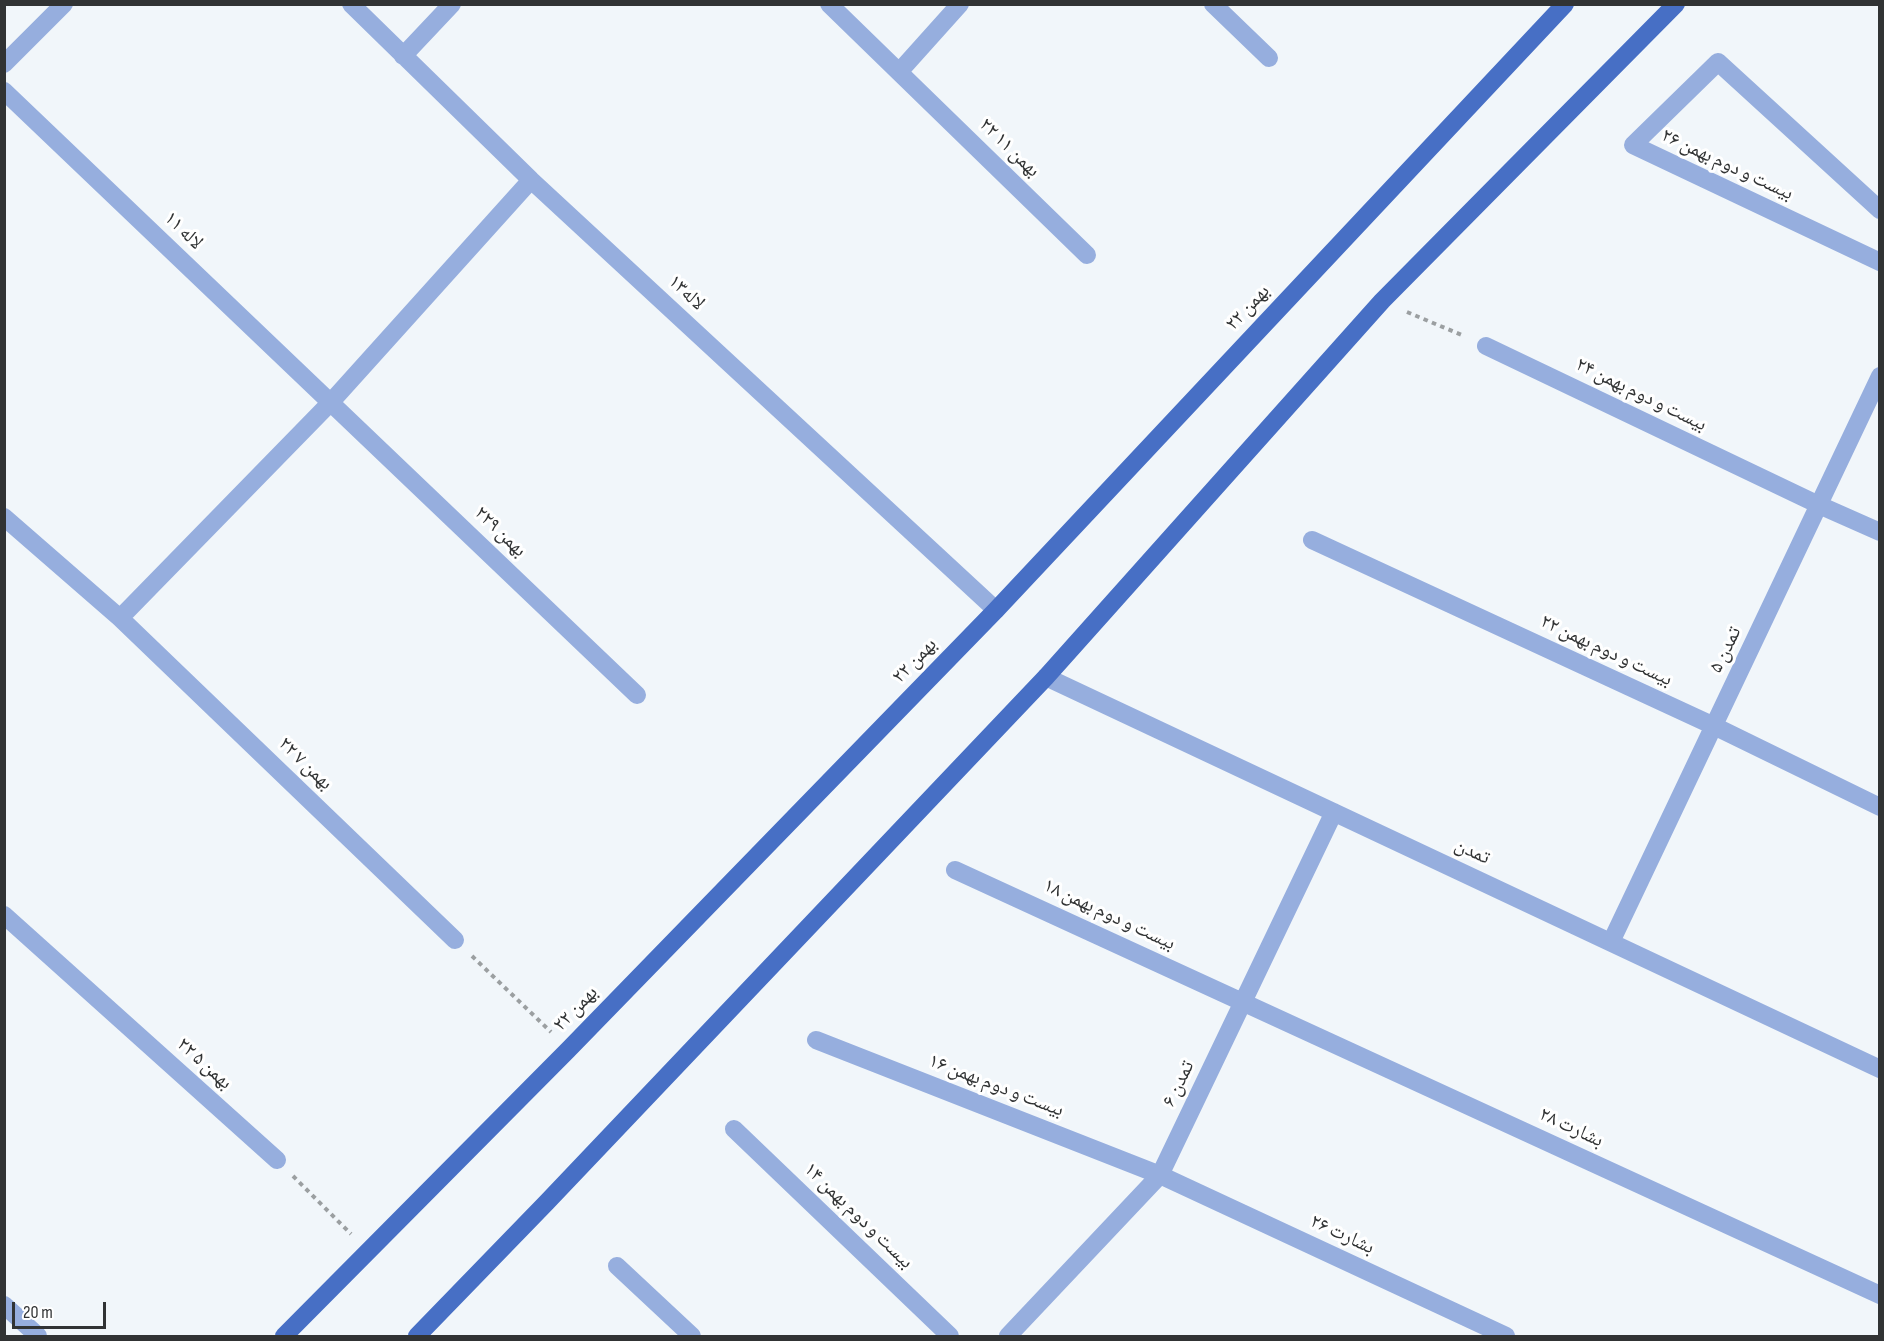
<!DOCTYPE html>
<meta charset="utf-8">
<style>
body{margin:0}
#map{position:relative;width:1884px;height:1341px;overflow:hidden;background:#f1f6fa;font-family:"Sofia Sans Condensed",sans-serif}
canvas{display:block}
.frame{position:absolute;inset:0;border:6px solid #313334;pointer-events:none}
.scale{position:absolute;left:12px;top:1302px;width:94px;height:27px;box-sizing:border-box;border:3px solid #313334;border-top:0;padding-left:8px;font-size:18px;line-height:21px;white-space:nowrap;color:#313334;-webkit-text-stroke:4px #fff;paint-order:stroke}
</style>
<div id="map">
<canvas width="1884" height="1341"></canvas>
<div class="frame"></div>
<div class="scale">20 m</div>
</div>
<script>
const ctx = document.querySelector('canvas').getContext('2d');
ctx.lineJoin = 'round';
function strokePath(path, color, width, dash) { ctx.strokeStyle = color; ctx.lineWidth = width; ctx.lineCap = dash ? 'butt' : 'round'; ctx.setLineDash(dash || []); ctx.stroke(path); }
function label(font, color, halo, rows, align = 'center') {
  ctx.font = font + ' "Sofia Sans Condensed","Noto Naskh Arabic",sans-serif'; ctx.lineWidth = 6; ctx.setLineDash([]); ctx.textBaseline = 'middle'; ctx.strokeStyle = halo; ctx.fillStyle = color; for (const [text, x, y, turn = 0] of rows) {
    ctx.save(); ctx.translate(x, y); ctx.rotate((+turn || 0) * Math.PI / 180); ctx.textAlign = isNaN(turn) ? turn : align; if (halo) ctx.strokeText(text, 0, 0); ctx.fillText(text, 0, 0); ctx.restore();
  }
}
const path = new Path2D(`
 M1407,312l57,24
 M472,956l79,76
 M293,1176l58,58`);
const minor = new Path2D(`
 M351,4l180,176 465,430
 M829,4l258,251
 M1213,4l56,54
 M403,56l49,-52
 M4,64l60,-60
 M899,72l61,-68
 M4,91l633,604
 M1880,210l-162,-148 -85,83 247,117
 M1486,346l333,159 61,27
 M4,517l116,101 335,322
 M1312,540l402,186 166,81
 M120,618l211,-216 200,-222
 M1046,677l834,392
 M955,870l925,425
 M4,915l273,245
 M1611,942l269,-566
 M816,1040l344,135 346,161
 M734,1129l216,207
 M617,1266l75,70
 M4,1305l34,31
 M1008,1336l152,-161 174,-363`);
const major = new Path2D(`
 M284,1336l284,-286 428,-440 569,-606
 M417,1336l130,-134 499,-525 336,-376 294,-297`);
const streetNames = [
 ["۲۲ بهمن ۱۱",1009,148,44],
 ["بیست و دوم بهمن ۲۶",1727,165,25],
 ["لاله ۱۱",183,231,44],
 ["لاله۱۳",686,293,43],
 ["۲۲ بهمن",1248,308,-47],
 ["بیست و دوم بهمن ۲۴",1641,395,26],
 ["۲۲بهمن ۹",500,532,44],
 ["تمدن ۵",1726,650,-64],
 ["بیست و دوم بهمن ۲۲",1606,651,25],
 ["۲۲ بهمن",915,661,-46],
 ["۲۲ بهمن ۷",305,764,44],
 ["تمدن",1472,852,25],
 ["بیست و دوم بهمن ۱۸",1109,915,25],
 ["۲۲ بهمن",576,1009,-46],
 ["۲۲ بهمن ۵",204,1064,42],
 ["تمدن ۶",1179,1084,-64],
 ["بیست و دوم بهمن ۱۶",996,1086,21],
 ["بشارت ۲۸",1571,1128,25],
 ["بیست و دوم بهمن ۱۴",858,1216,44],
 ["بشارت ۲۶",1342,1235,25]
];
strokePath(path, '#9b9fa1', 4, [4.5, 4.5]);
strokePath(minor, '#96aede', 18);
strokePath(major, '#476fc5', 18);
label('20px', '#313334', '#fff', streetNames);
</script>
